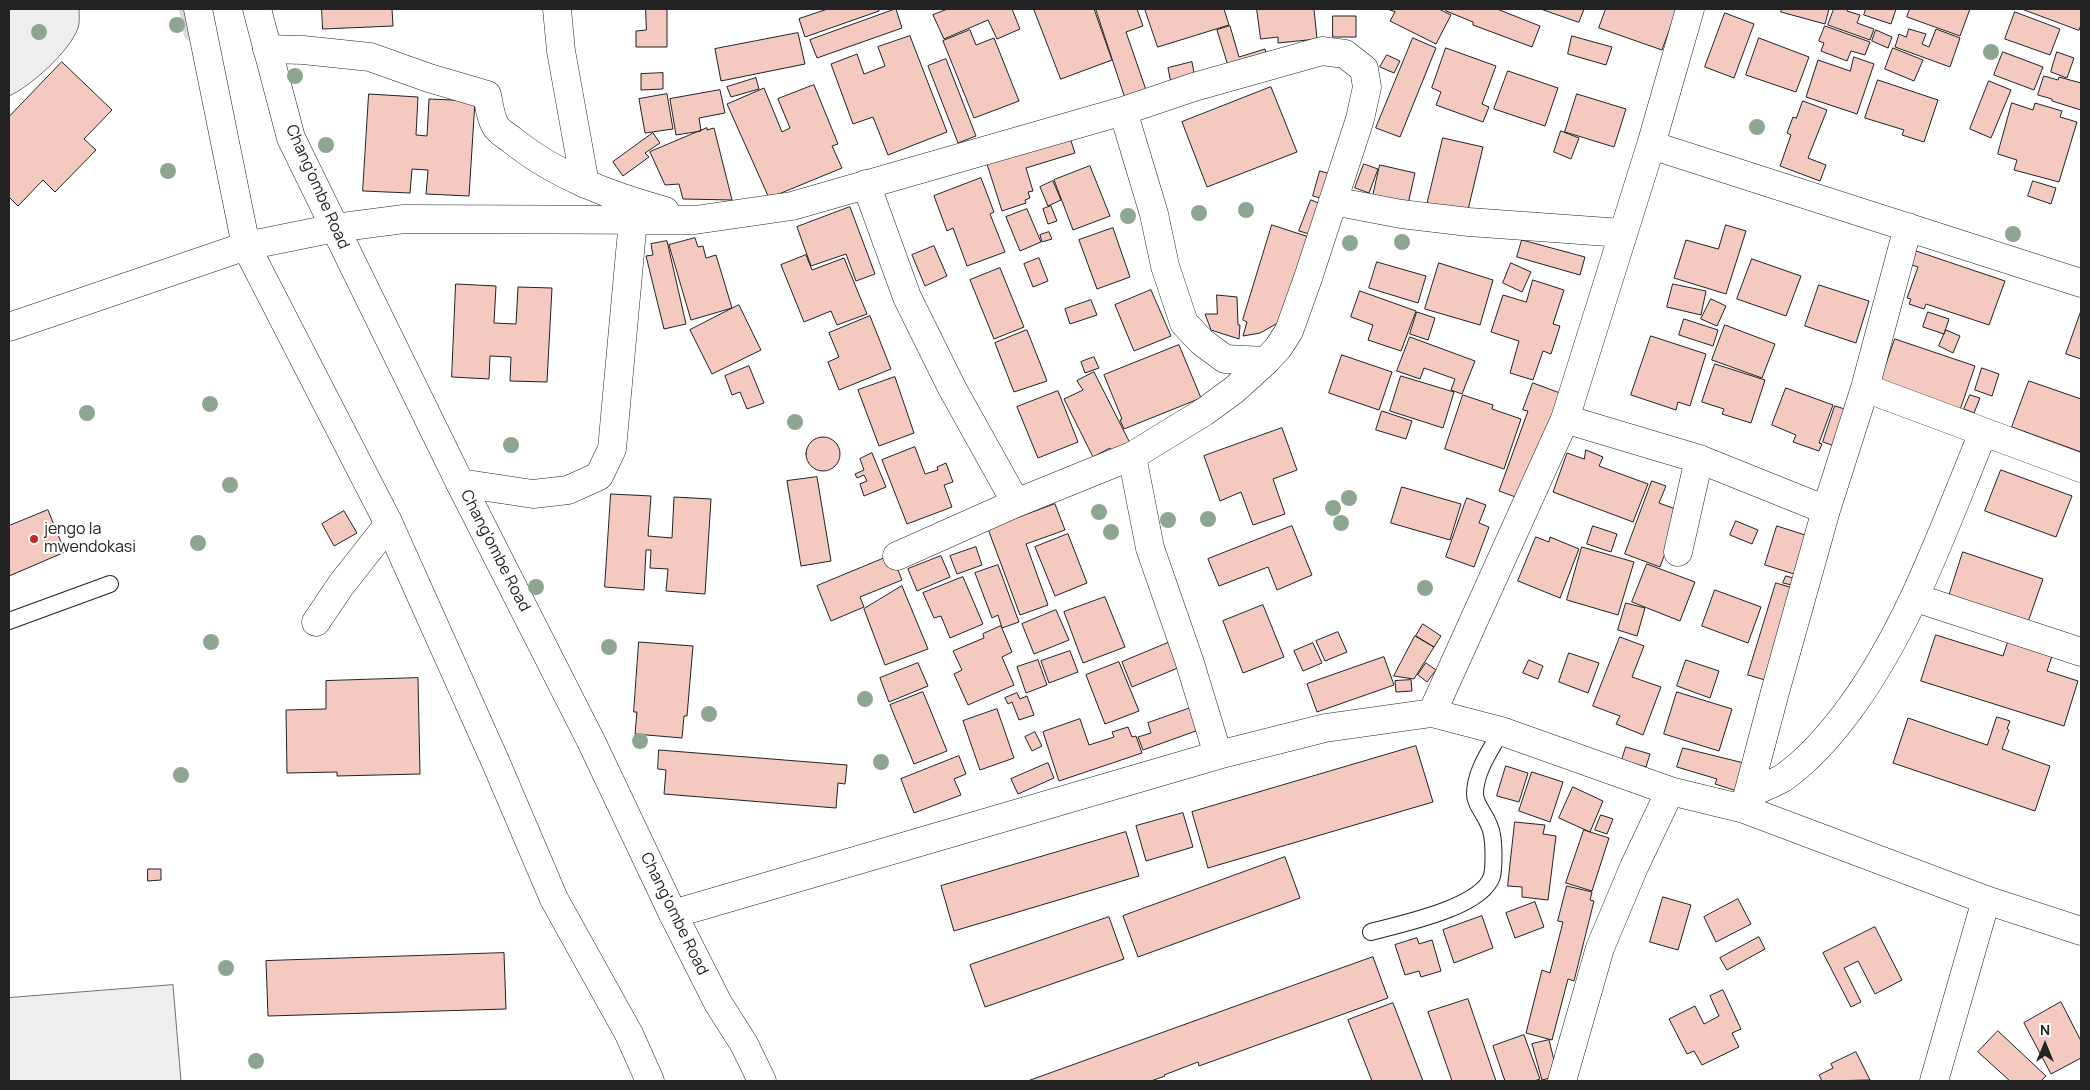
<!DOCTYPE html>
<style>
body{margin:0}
#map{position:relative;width:2090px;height:1090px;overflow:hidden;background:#fff;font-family:Manrope,sans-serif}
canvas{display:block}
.frame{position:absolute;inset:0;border:10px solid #222;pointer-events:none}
.north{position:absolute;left:2020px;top:1020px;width:50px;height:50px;-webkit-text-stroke:4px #fff;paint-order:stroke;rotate:0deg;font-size:14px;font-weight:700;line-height:20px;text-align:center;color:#222}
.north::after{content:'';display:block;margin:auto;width:18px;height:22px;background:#222;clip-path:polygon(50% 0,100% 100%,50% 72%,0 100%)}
</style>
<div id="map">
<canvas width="2090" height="1090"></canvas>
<div class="frame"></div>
<div class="north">N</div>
</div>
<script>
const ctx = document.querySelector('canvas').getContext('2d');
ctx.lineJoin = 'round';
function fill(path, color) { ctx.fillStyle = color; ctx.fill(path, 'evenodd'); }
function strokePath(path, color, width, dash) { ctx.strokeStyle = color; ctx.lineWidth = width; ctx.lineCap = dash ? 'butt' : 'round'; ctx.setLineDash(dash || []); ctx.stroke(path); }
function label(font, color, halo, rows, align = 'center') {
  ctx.font = font + ' Manrope,sans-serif'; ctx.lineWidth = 4; ctx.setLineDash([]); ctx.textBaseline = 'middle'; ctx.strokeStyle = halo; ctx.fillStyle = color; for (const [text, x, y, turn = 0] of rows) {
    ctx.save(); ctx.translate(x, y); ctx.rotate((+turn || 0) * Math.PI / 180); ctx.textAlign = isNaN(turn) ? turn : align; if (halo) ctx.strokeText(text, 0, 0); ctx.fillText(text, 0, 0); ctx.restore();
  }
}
const green = new Path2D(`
 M9,9h70c0,6 1,14 -1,19 -8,23 -48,59 -69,68z
 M173,985l8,96h-172v-83z`);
const stream = new Path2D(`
 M184,9l5,26`);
const building = new Path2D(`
 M322,9h70l1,17 -70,3z
 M646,9h21v38h-31v-16l10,-1z
 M828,9h51v2l-74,26 -6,-18z
 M896,9l6,19 -85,30 -7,-18z
 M948,9h64l8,20 -23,10 -9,-19 -44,19 -11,-24z
 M1034,9h60l18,51 -51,19z
 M1096,9h41l6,17 -17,6 20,58 -21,7z
 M1145,9h79l5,16 -71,22z
 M1257,9h57l3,30 -39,4v-6l-17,2z
 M1387,9h52l12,6 -15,29 -46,-23 5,-9z
 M1447,9h50l43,17 -8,21 -59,-22v-3l-27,-11z
 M1541,9h43l-5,13z
 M1606,9h71l-15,41 -63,-22z
 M1782,9h47l-4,15 -44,-12z
 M1834,9h14l-1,2 13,4 -3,8 17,6 -4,11 -42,-15z
 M1866,9h30l-5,15 -27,-9z
 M1910,9h60l-10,27 -53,-19z
 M2022,9h59v16l-2,5z
 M2015,12l45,17 -10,26 -45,-16z
 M1725,13l29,11 -20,54 -29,-11z
 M1333,16h23v21h-23z
 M1230,26l9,31 26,-8 3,13 -39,7 -12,-39z
 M1825,26l45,16 -5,13 -14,-4 -4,10 -26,-10 3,-8 -5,-2z
 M1909,29l17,5 -4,10 7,3 7,-18 24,9 -10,29 -55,-20 4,-13 7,3z
 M970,30l6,15 18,-7 25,63 -45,17 -31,-77z
 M1876,30l16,7 -4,11 -16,-7z
 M798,33l7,31 -84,17 -6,-32z
 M910,36l37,96 -59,23 -15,-38 -20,7 -22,-60 26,-10 7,20 21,-8 -7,-19z
 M1572,36l40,11 -6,18 -38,-11z
 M1413,38l23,10 -36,89 -24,-9z
 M1759,38l50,19 -13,35 -50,-17z
 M1446,48l50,18 -14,38 7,3 -6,15 -47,-17 5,-13 -9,-4z
 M1893,48l30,12 -9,21 -29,-12z
 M2003,52l40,15 -9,23 -40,-15z
 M2057,52l17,6 -7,20 -16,-6z
 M1387,55l13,6 -6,12 -14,-6z
 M1854,57l20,7 -17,50 -51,-17 12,-37 32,11z
 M946,59l30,77 -18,7 -30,-77z
 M62,62l50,48 -28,29 12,11 -41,42 -12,-12 -25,26 -9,-9v-80z
 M1192,62l3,16 -24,5 -3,-15z
 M1508,71l50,17 -13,38 -51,-17z
 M663,73v16l-22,1v-16z
 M2044,76l14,4 1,-3 22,6v27l-29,-9v-2l-14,-4z
 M756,78l3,11 -28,8 -4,-10z
 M1878,80l60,20 -14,42 -22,-7 2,-5 -39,-12z
 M1989,81l22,9 -20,48 -21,-9z
 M814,85l24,59 -6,2 10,22 -73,30 -42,-94 37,-16 18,44 8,-4 -12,-29z
 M1271,87l26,65 -90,35 -25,-65z
 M720,90l5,23 -26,5 2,13 -25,4 -6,-36z
 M369,94l49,3 -2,38 11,1 2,-37 46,2 -6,95 -43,-2 2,-24 -16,-1 -2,24 -47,-2z
 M667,94l6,35 -28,4 -6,-34z
 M1577,94l49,15 -12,38 -49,-15z
 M1803,101l24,9 -19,48 18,7 -6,16 -40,-15 11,-31 -4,-2 6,-16 3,1z
 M2012,103l21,7 2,-7 27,8 -2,6 17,5 -18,60 -45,-12 3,-10 -19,-6z
 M707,128v2l7,-2 18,72 -49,-1 -4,-15 -14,1 -15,-33z
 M1561,131l18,7 -8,21 -17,-7z
 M653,133l7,10 -15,10 4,4 -26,19 -10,-14z
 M1070,138l5,15 -49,15 7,23 -5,1 2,6 -5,2 1,3 -24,8 -15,-47z
 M1443,138l40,9 -16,67 -40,-9z
 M1364,164l14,5 -9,24 -14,-5z
 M1380,165l35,8 -7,31 -35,-8z
 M1090,166l20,50 -37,14 -19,-50z
 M1320,171l14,4 -7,25 -14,-4z
 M981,178l13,34 -4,2 15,38 -38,14 -14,-38 -6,3 -13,-35z
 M1053,181l8,19 -13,6 -8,-19z
 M2033,181l23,7 -5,16 -23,-8z
 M1311,200l13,5 -11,30 -14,-4z
 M1051,206l6,15 -9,3 -5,-15z
 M850,207l25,67 -19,7 -10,-27 -35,12 -14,-39z
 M1027,209l14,33 -21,9 -14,-34z
 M1272,225l37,12 -24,82 -25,14 -17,3 4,-14 -4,-2z
 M1726,225l20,6 -20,63 -52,-16 12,-38 32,9z
 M1113,228l17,49 -33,12 -18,-49z
 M1049,232l3,7 -10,3 -2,-7z
 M695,238l3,9 5,-1 3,12 10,-3 16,53 -41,12 -22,-75z
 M1522,240l63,17 -5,18 -63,-18z
 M667,241l19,83 -22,5 -18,-73 7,-1 -2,-11z
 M934,246l13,30 -22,10 -13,-31z
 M1913,250l92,31 -16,44 -63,-21 -2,5 -15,-5 2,-5 -4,-1 11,-31 -10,-3z
 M806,255l6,15 32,-12 23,56 -30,11 -6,-14 -27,11 -23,-57z
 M1039,258l9,23 -15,6 -9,-23z
 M1752,259l49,17 -15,40 -49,-17z
 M1377,262l49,14 -8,27 -49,-15z
 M1439,263l54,17 -13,45 -55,-16z
 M1511,263l20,9 -9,20 -19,-9z
 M1000,268l24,59 -30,12 -24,-59z
 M1533,280l31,10 -11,34 7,2 -9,28 -8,-3 -10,29 -23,-7 9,-32 -28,-9 12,-37 23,7z
 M456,284l40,2 -2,37 22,1 2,-37 34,1 -5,94 -37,-1 1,-24 -21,-1 -1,23 -37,-2z
 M1673,284l33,7 -5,24 -34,-8z
 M1819,285l50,16 -13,42 -51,-17z
 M1151,290l20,46 -37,15 -19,-46z
 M1360,291l56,20 -15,40 -33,-11 5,-15 -22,-8z
 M1217,295l20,2 1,28h2l-1,14 -28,-9 -6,-16h12z
 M1711,299l15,7 -9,20 -16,-7z
 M1091,300l6,15 -27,9 -5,-15z
 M739,305l22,45 -49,24 -22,-44z
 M2081,311v48l-15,-5z
 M1417,312l18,6 -7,22 -18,-6z
 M1928,312l21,7 -5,15 -21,-7z
 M870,316l21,53 -52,21 -11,-28 11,-5 -10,-24z
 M1684,319l34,11 -5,16 -34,-11z
 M1725,325l50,19 -13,34 -50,-18z
 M1027,330l20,51 -33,11 -19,-49z
 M1946,330l14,6 -7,17 -14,-7z
 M1651,336l55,18 -16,52 -12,-4 -2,8 -45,-15z
 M1410,337l65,24 -13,33 -11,-4 4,-11 -31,-11 -4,11 -23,-8z
 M1895,339l80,27 -15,44 -80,-28z
 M1179,345l22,53 -77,31 -4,-9 2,-1 -18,-44z
 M1342,355l50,17 -13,38 -50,-17z
 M1094,357l5,11 -14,5 -4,-11z
 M1715,364l50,16 -14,43 -29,-9 2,-5 -22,-7z
 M749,366l15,37 -17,6 -7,-17 -8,3 -7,-19z
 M1982,368l17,6 -7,22 -17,-6z
 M1094,372l38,75 -18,9 -4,-8 -17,9 -29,-58 19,-9 -6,-9z
 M1401,376l53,16 -11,36 -53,-17z
 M895,377l19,56 -35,13 -21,-56z
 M2029,381l52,18v53l-69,-25z
 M1533,383l27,10 -39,106 -22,-8 29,-80 -5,-1z
 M1786,388l47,17 -14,38 3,1 -3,7 -26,-9 3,-7 -24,-10z
 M1058,391l20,51 -40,16 -21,-51z
 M1463,395l30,10 -1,4 29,10 -17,50 -59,-20z
 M1970,395l10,3 -6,15 -10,-4z
 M1835,406l16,5 -11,37 -17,-6z
 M1382,411l30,10 -6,18 -30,-9z
 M1282,428l15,42 -24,9 12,35 -32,11 -12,-33 -21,9 -16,-45z
 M806 454a17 17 0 1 1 34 0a17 17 0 1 1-34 0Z
 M915,447l10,27 13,-4 -1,-3 9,-4 7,19 -9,3 8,22 -45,17 -25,-64z
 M1586,450l17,7 -4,9 49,18 -15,38 -80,-30 14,-39 17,6z
 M872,453l14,34 -22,9 -4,-12 7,-3 -3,-6 -7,3 -2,-4 9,-4 -4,-11z
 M2001,470l71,26 -16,41 -71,-26z
 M817,477l14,84 -30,5 -14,-85z
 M1652,481l14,5 -7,17 22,8 -21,56 -35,-13z
 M1402,487l59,17 -11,36 -59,-17z
 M611,494l40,2 -3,40 24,2 2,-41 37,2 -6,95 -39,-3 2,-22 -18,-1 1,-18h-5l-2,40 -39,-3z
 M1467,498l19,7 -7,18 10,4 -15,40 -28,-10z
 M1055,504l10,26 -39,14 22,61 -28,10 -32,-86z
 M48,510l17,42 -56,24v-50z
 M344,511l13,22 -23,13 -12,-22z
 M1736,521l22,9 -6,14 -22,-9z
 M1292,526l20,49 -35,15 -9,-23 -49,19 -11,-27z
 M1593,526l24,8 -6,18 -24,-8z
 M1777,526l28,9 -11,39 -29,-9z
 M1068,534l19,49 -32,13 -20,-49z
 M1536,537l13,5 1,-5 29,12 -19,49 -42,-17z
 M976,547l6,18 -25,9 -7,-18z
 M1582,547l52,15 -16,53 -51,-15z
 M1963,552l80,27 -15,43 -79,-26z
 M892,555l10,25 -42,17 4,10 -33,14 -14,-35z
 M941,556l9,21 -33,14 -9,-22z
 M1647,564l48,18 -15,39 -48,-19z
 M998,565l21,57 -17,6 -4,-13 -6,3 -17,-45z
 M1786,576l11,3 -1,7 -13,-3z
 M963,577l20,47 -33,14 -9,-22 -7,2 -11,-25z
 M1776,583l24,7 -28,92 -24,-7z
 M902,586l26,63 -43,16 -21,-56z
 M1715,590l46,17 -13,36 -46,-17z
 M1105,597l20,50 -42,16 -19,-51z
 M1626,603l19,5 -8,28 -19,-6z
 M1263,605l21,52 -41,16 -20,-52z
 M1056,610l13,30 -35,14 -12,-30z
 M1423,624l18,12 -7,11 -18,-11z
 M1001,626l11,26 -10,5 12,28 -46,20 -14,-31 8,-4 -9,-19 31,-13 -1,-4z
 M1338,632l9,20 -22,9 -9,-20z
 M1936,635l67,21 5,-15 46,9 -7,21 31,10 -14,45 -143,-45z
 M1415,636l19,11 -20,32 -20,-3z
 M1620,637l24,9 -12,31 29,10 -18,48 -27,-11 4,-8 -27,-10z
 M1175,640l10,25 -53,22 -10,-25z
 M639,642l54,4 -6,70h-3l-2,22 -47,-4 2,-22h-3z
 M1313,643l9,20 -19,8 -9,-20z
 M1070,651l8,21 -29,11 -8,-22z
 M1569,653l30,10 -11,30 -29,-11z
 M1384,657l10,28 -77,27 -10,-28z
 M1038,660l9,25 -21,8 -9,-26z
 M1529,660l14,6 -5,13 -15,-6z
 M1686,660l33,11 -9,27 -33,-12z
 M1119,662l20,49 -34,13 -19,-49z
 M918,663l10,23 -39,16 -9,-24z
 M1426,663l10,7 -9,12 -9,-7z
 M418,678l2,96 -83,2v-4l-50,1 -1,-63 40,-1v-28z
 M1411,680l1,11 -16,1 -1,-11z
 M923,692l24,59 -33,13 -24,-59z
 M1677,692l55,17 -13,42 -55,-17z
 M1017,693l3,6 7,-3 7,19 -15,5 -7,-18 -4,2 -3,-6z
 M1199,705l8,22 -64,23 -5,-13 13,-4 -3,-10z
 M997,709l17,49 -34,12 -17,-49z
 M1997,717l13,4 -3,8 2,1 -7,19 48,17 -15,45 -142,-48 15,-45 79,27z
 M1080,719l9,26 25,-8 -2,-5 16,-5 4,10 4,-1 6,17 -83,28 -16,-49z
 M1035,732l7,14 -10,5 -7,-14z
 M1416,746l17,56 -225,66 -16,-56z
 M1626,747l24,7 -4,13 -24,-7z
 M1683,748l69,17 -12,27 -25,-8 2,-5 -40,-12z
 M659,750l188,15 -2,19 -7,-1 -2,25 -172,-14 2,-24 -8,-1z
 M959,756l7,18 -12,5 7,16 -47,18 -13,-34z
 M1048,763l6,15 -36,16 -7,-15z
 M1506,766l22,7 -9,29 -22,-6z
 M1532,772l31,10 -13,40 -31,-11z
 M1573,787l30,14 -13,31 -31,-14z
 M1183,813l10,34 -47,14 -10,-35z
 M1601,815l12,4 -6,15 -12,-4z
 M1515,822l30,3 -2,9 13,2 -8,64 -26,-3v-10l-14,-1z
 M1584,830l25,8 -17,53 -26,-8z
 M1126,832l13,44 -185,55 -13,-45z
 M1285,857l15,41 -162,59 -15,-41z
 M148,869h13v11l-13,1z
 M1567,886l25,6 -2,8 4,1 -20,80 -6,-2 -16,61 -26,-7 16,-63 8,3 13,-51 -5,-1z
 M1663,897l28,8 -13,45 -28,-8z
 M1738,899l13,25 -35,18 -12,-25z
 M1535,902l9,25 -29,11 -9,-25z
 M1482,916l11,32 -39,15 -11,-33z
 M1109,917l15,42 -139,48 -15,-42z
 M1875,927l27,53 -27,14 -17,-33 -14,7 17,34 -10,5 -28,-54z
 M1759,937l6,12 -38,21 -7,-12z
 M1417,938l2,6 13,-4 9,31 -20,6 -2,-6 -14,4 -10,-30z
 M504,953l2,56 -238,7 -2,-55z
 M1373,957l15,41 -189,68 -1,-4 -34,13 1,1 -14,5h-123z
 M1723,990l18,39 -9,4 7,14 -37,18 -8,-14 -7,3 -18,-35 26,-13 9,18 15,-8 -9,-20z
 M1468,999l28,82h-44l-24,-69z
 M2061,1002l20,39v17l-30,16 -27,-51z
 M1393,1003l30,78h-51l-24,-61z
 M1998,1031l48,45 -5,5h-31l-32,-29z
 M1524,1035l16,44 -6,2h-29l-12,-35z
 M1549,1040l9,36 -16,4 -10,-36z
 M1856,1052l14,28 -48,1 -3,-6 14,-7 -2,-4z`);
const service = new Path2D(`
 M9,621l101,-37
 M1371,932c29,-8 111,-24 121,-56 2,-9 2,-31 0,-41 -2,-17 -17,-28 -17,-41 0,-23 16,-44 26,-63`);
const minor = new Path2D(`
 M557,9l4,42 24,133
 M267,49l36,1 67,7 59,21 58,17c2,9 4,26 10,33 4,5 10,8 15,12 44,36 99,56 153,71
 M1123,111l31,103 11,52 19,57 18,19 23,17 41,2
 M1651,145l430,138
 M866,184l41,113 45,91 64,115
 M1333,201l68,13 68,8 153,11
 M335,228l69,-9 291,1 97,-14 331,-95 71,-24 128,-36 23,3 19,15 3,18 -7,32 -52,159 -19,53 -11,17 -12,13 -32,29 -30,22 -72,44 -116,47 -119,53
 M1865,388l216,80
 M1565,419l134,40 127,51
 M1132,456l18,92 39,112 29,95
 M460,483l73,11 35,-4 31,-14 13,-27 21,-229
 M1678,552l21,-93
 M1916,598l165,54
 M316,622l25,-37 44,-56 3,-7
 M1432,713l133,-294 86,-274 39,-136
 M1748,794c12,-5 24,-10 35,-16 27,-19 49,-45 68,-71 60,-83 93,-180 132,-274
 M1744,809l31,-117 51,-182 39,-122 43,-161
 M673,914l545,-159 107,-27 107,-15 69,18 169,60 74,18 242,91 95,31
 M1562,1081l38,-133 34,-81 36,-76
 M1934,1081l52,-181`);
const tertiary = new Path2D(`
 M9,327l237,-81 89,-18`);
const primary = new Path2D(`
 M198,9l48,237 142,276 108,241 58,136 75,135 21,47
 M257,9l34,129 169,345 131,258 82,173 45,89 26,41 18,37`);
const trees = [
 [177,25],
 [39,32],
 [1991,52],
 [295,76],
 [1757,127],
 [326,145],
 [168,171],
 [1246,210],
 [1199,213],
 [1128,216],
 [2013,234],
 [1402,242],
 [1350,243],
 [210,404],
 [87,413],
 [795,422],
 [511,445],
 [230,485],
 [1349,498],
 [1333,508],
 [1099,512],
 [1208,519],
 [1168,520],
 [1341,523],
 [1111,532],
 [198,543],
 [536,587],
 [1425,588],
 [211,642],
 [609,647],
 [865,699],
 [709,714],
 [640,741],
 [881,762],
 [181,775],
 [226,968],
 [256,1061]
];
const markers = [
 [34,539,5,"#c62828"]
];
const streetNames = [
 ["Chang'ombe Road",317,187,66],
 ["Chang'ombe Road",495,551,63],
 ["Chang'ombe Road",674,914,64]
];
const poiNames = [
 ["jengo la",44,530],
 ["mwendokasi",44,548]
];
fill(green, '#eee');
strokePath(green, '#6f6f6f', 1);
strokePath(stream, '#d9d9d9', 10);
fill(building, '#f3c9c0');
strokePath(building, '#222', 1);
strokePath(service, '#222', 18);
strokePath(minor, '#222', 29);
strokePath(tertiary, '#222', 29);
strokePath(primary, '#222', 29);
strokePath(service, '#fff', 16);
strokePath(minor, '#fff', 28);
strokePath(tertiary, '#fff', 28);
strokePath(primary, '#fff', 28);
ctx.fillStyle = '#8da692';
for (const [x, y] of trees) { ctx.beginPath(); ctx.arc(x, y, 8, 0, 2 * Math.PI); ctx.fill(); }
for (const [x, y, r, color] of markers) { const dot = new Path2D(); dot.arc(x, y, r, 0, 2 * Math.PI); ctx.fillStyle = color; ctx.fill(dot); strokePath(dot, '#fff', 2); }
label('16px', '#222', '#fff', streetNames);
label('16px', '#222', '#fff', poiNames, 'left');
</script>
